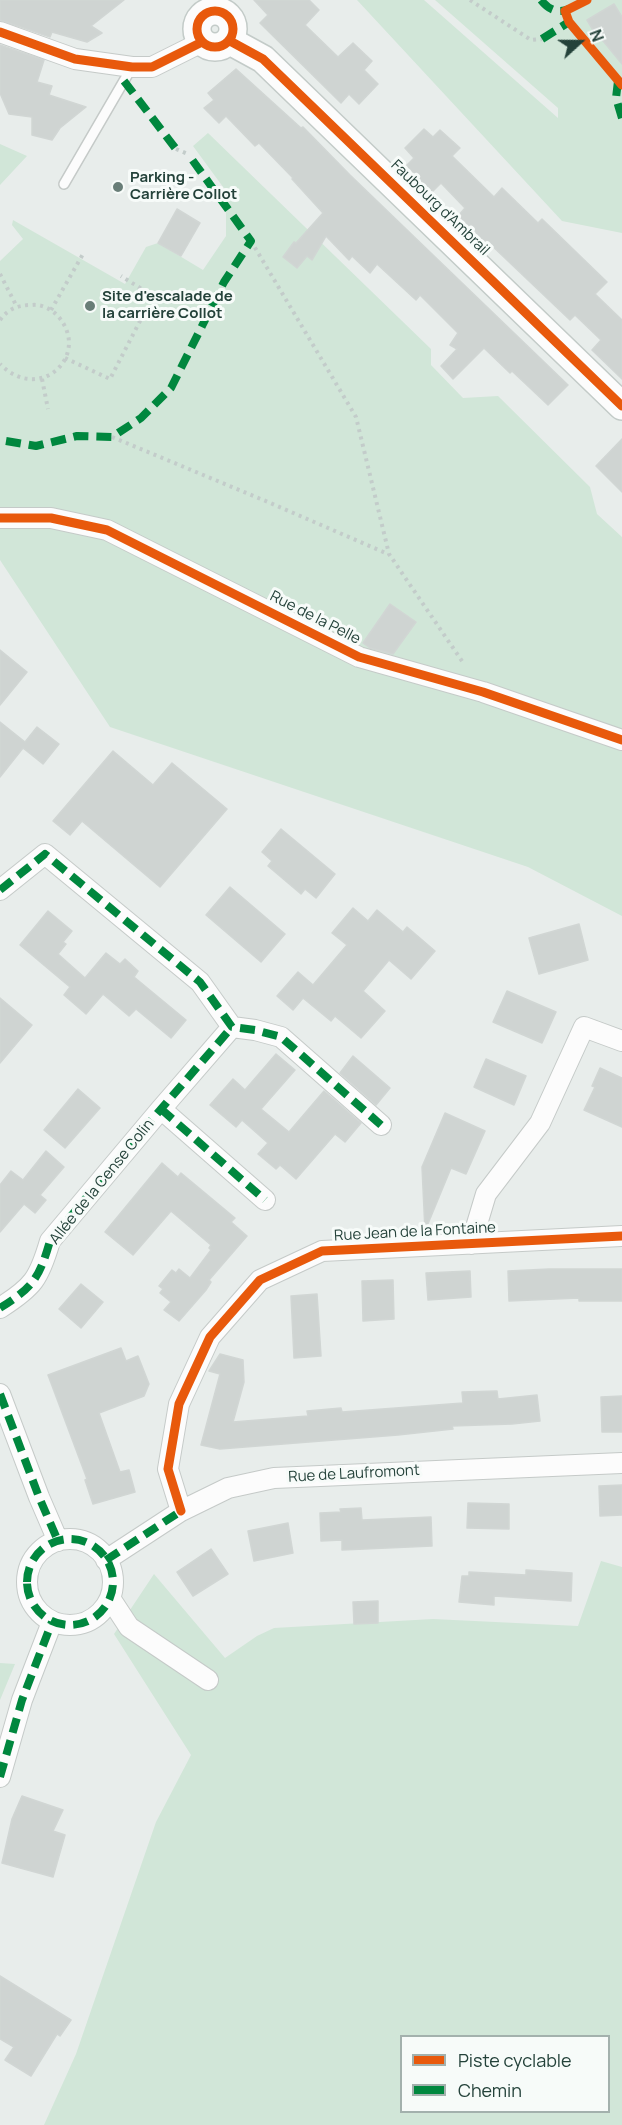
<!DOCTYPE html>
<meta charset="utf-8">
<style>
body{margin:0}
#map{position:relative;width:622px;height:2125px;overflow:hidden;background:#e8edeb;font-family:Manrope,sans-serif}
canvas{display:block}
.legend{position:absolute;left:400px;top:2035px;width:210px;height:78px;box-sizing:border-box;background:#f7fbf9;border:2px solid #a3b1ad;margin:0;padding:8px 10px;list-style:none;font-size:18px;color:#24423a}
.legend li{display:flex;align-items:center;gap:12px;height:30px}
.legend b{width:30px;border:2px solid #a3b1ad}
.north{position:absolute;left:550px;top:12px;width:60px;height:60px;-webkit-text-stroke:4px #f7fbf9;paint-order:stroke;rotate:69deg;font-size:16px;font-weight:700;line-height:24px;text-align:center;color:#24423a}
.north::after{content:'';display:block;margin:auto;width:21px;height:27px;background:#24423a;clip-path:polygon(50% 0,100% 100%,50% 72%,0 100%)}
</style>
<div id="map">
<canvas width="622" height="2125"></canvas>
<ul class="legend">
<li><b style="height:8px;background:#e8590c"></b>Piste cyclable</li>
<li><b style="height:8px;background:#00873e"></b>Chemin</li>
</ul>
<div class="north">N</div>
</div>
<script>
const ctx = document.querySelector('canvas').getContext('2d');
ctx.lineJoin = 'round';
function fill(path, color) { ctx.fillStyle = color; ctx.fill(path, 'evenodd'); }
function strokePath(path, color, width, dash) { ctx.strokeStyle = color; ctx.lineWidth = width; ctx.lineCap = dash ? 'butt' : 'round'; ctx.setLineDash(dash || []); ctx.stroke(path); }
function label(font, color, halo, rows, align = 'center') {
  ctx.font = font + ' Manrope,sans-serif'; ctx.lineWidth = 6; ctx.setLineDash([]); ctx.textBaseline = 'middle'; ctx.strokeStyle = halo; ctx.fillStyle = color; for (const [text, x, y, turn = 0] of rows) {
    ctx.save(); ctx.translate(x, y); ctx.rotate((+turn || 0) * Math.PI / 180); ctx.textAlign = isNaN(turn) ? turn : align; if (halo) ctx.strokeText(text, 0, 0); ctx.fillText(text, 0, 0); ctx.restore();
  }
}
const green = new Path2D(`
 M357,0h67l134,118v-10l-123,-108h187v233l-60,-12z
 M208,133l223,216v16l32,33 35,-2 92,91 7,27 25,23v379l-94,-49 -418,-140 -110,-167v-299l23,-22 -11,-14 1,-5 112,64 21,-37 12,-4 45,27 23,-34v-45l-33,-45z
 M0,144l27,12 -27,29z
 M601,1561l21,6v558h-578l32,-71 80,-232 35,-67 -77,-121 40,-60 71,84 32,-22 17,-8 159,-9 145,7zM402,2036h206v76h-206z
 M0,1663l15,1 -15,36z`);
const building = new Path2D(`
 M0,0h124l-33,26 11,7 -15,9 -35,-10 -2,5 -50,-17z
 M254,0h55l10,10 -14,15 33,32 15,-14 19,18 -8,9 14,14 -19,20 -10,-10 -8,9 -81,-80 8,-8z
 M614,4l8,13v47l-23,-28 -2,1 -10,-17z
 M0,45l44,15 -7,22 15,4 -3,9 37,12 -26,21 -8,12 -20,-5v-18l-23,-3 -9,-21z
 M236,69l65,59 2,-1 47,48 218,210 -20,20 -36,-34 -2,2 -26,-25 -31,31 -12,-13 16,-17 -7,-4 8,-12 -38,-38 -4,5 -39,-36 -7,9 -18,-17 -3,4 -23,-24 -14,24 -5,-4 -10,12 -14,-11 11,-15 2,1 27,-30 -31,-34 1,-1 -34,-35 -4,3 -29,-30 -7,7 -15,-15 10,-8 -6,-7z
 M424,129l9,8 7,-7 20,18 -8,8 42,41 8,-9 36,35 4,-4 65,63 -12,12 27,26v59l-30,-29 9,-10 -26,-25 -5,5 -83,-79 -3,2 -26,-27 7,-8 -24,-25 -9,9 -26,-26 8,-8 -9,-10z
 M177,209l23,14 -19,33 -23,-13z
 M622,439v53l-26,-26z
 M390,604l26,18 -23,32 -23,-6 -7,-5z
 M0,650l27,22 -27,33z
 M0,722l25,20 12,-15 22,17 -16,20 -20,-16 -23,29z
 M113,751l40,34 19,-22 55,46 -67,78 -78,-66 -12,14 -17,-14z
 M281,829l54,45 -19,24 -11,-9 -4,5 -33,-28 4,-5 -10,-9z
 M230,887l55,47 -24,28 -55,-47z
 M353,908l15,13 9,-11 26,22 4,-5 28,24 -24,28 -22,-19 -26,31 22,20 -24,27 -26,-22 -4,5 -28,-23 -10,12 -16,-14 21,-24 15,13 34,-40 -15,-12z
 M48,911l24,20 -9,11 3,2 -8,10 27,24 21,-25 14,11 5,-5 13,12 -4,6 52,43 -15,18 -35,-29 -7,7 -26,-22 -17,20 -22,-19 6,-8 -50,-42z
 M579,924l9,36 -49,14 -10,-36z
 M507,991l49,21 -14,31 -49,-21z
 M0,998l32,27 -32,38z
 M276,1054l19,16 -34,39 28,23 35,-41 37,32 -16,19 -10,-8 -39,45 -16,-14 -4,4 -18,-15 10,-11 -26,-23 -6,7 -26,-22 23,-26 12,11z
 M353,1056l37,32 -14,17 -36,-32z
 M486,1059l40,17 -12,29 -40,-18z
 M600,1068l22,10v49l-38,-17 11,-23 -3,-1z
 M78,1089l22,19 -35,40 -21,-18z
 M445,1113l40,18 -19,43 -15,-6 -26,63 -3,-64z
 M46,1151l18,16 -24,28 6,5 -11,13 -11,-9 -24,28v-47l11,-14 12,9z
 M162,1163l16,14 3,-4 54,45 -4,4 16,14 -38,44 2,2 -5,8 -27,31 -15,-11 7,-8 -11,-9 3,-4 -4,-3 13,-16 4,3 3,-4 11,9 21,-28 -2,-2 2,-3 -40,-34 -38,44 -28,-23z
 M549,1269h73v32h-43v-3l-70,3 -1,-30z
 M470,1271l1,26 -43,3 -2,-27z
 M393,1280l1,39 -31,2 -1,-40z
 M81,1284l22,18 -22,26 -22,-19z
 M317,1294l4,62 -27,2 -3,-62z
 M121,1348l5,13 12,-5 11,28 -5,12 -45,17 21,59 9,-2 6,22 -42,12 -8,-24 2,-1 -39,-104z
 M220,1354l23,6 1,22 -11,40 75,-6 -1,-5 34,-3 1,4 121,-9 -1,-11 35,-1 1,8 39,-4 3,26 -28,3 -60,2 1,3 -55,6 -178,14 -19,-4 19,-71 -11,-3z
 M622,1396v36h-20l-1,-35z
 M622,1485v30l-22,1 -1,-30z
 M468,1503l41,1v25l-42,-1z
 M361,1508l1,12 69,-3 1,29 -90,4v-10l-21,1 -1,-28 21,-1 -1,-3z
 M288,1523l5,30 -39,8 -6,-30z
 M211,1549l17,25 -35,22 -16,-24z
 M526,1570l46,3 -1,28 -77,-5v9l-35,-3 3,-26h7v-4l57,3z
 M378,1601v22l-24,1 -1,-22z
 M22,1796l41,14 -10,21 12,4 -12,42 -51,-14 10,-44z
 M0,1976l71,44 -11,16 -3,-2 -26,42 -26,-16 9,-13 -14,-8z`);
const path = new Path2D(`
 M470,0l61,40 11,-1
 M176,149l12,5
 M251,241l105,176 33,137 75,110
 M0,274l17,33
 M51,310l32,-56
 M0,320c8,-11 18,-15 32,-15 9,-1 19,4 25,10 36,39 -17,90 -57,49
 M65,358l45,21 43,-83 -32,-20
 M42,379l6,30
 M112,437l156,65 120,52`);
const lane = new Path2D(`
 M64,184l68,-117`);
const street = new Path2D(`
 M0,32l75,27 57,8h20l50,-25
 M0,518h51l56,12 252,127 124,35 139,48
 M0,890l45,-36 155,128 32,45 23,3 26,7 100,88
 M161,1109l104,91
 M471,1244l15,-50 54,-71 44,-96 38,14
 M0,1308c33,-21 39,-29 50,-67l111,-132 71,-82
 M0,1394l39,103 19,44
 M181,1511l-13,-42 11,-65 31,-67 50,-57 62,-29 300,-15
 M27 1582a43 43 0 1 1 86 0a43 43 0 1 1-86 0Z
 M106,1560l75,-49 47,-23 46,-10 348,-15
 M110,1598l19,29 79,53
 M0,1777l22,-77 30,-78`);
const secondary = new Path2D(`
 M197 29a18 18 0 1 1 36 0a18 18 0 1 1-36 0Z
 M230,41l33,18 359,347`);
const quiet = new Path2D(`
 M541,0c7,9 16,14 28,9
 M542,39l27,-17
 M124,81l52,68
 M618,81l-2,17 6,20
 M6,441l30,5 41,-10 35,1 29,-19 30,-30 53,-106 27,-41 -63,-87
 M0,890l45,-36 155,128 32,45 23,3 26,7 100,88
 M161,1109l104,91
 M0,1308c33,-21 39,-29 50,-67l111,-132 71,-82
 M0,1394l39,103 19,44
 M27 1582a43 43 0 1 1 86 0a43 43 0 1 1-86 0Z
 M106,1560l75,-49
 M0,1777l22,-77 30,-78`);
const cycleway = new Path2D(`
 M587,0l-22,11 4,11 53,63
 M197 29a18 18 0 1 1 36 0a18 18 0 1 1-36 0Z
 M0,32l75,27 57,8h20l50,-25
 M230,41l33,18 359,347
 M0,518h51l56,12 252,127 124,35 139,48
 M181,1511l-13,-42 11,-65 31,-67 50,-57 62,-29 300,-15`);
const markers = [
 [118,187,6,"#697e78"],
 [90,306,6,"#697e78"]
];
const poiNames = [
 ["Parking -",130,178],
 ["Carrière Collot",130,195],
 ["Site d'escalade de",102,297],
 ["la carrière Collot",102,314]
];
const streetNames = [
 ["Faubourg d'Ambrail",440,208,44],
 ["Rue de la Pelle",315,618,27],
 ["Allée de la Cense Colin",102,1182,-51],
 ["Rue Jean de la Fontaine",415,1232,-3],
 ["Rue de Laufromont",354,1474,-3]
];
fill(green, '#d1e6d8');
fill(building, '#cfd4d2');
strokePath(building, '#d1d6d4', 1.5);
strokePath(lane, '#c5cac8', 12);
strokePath(street, '#c5cac8', 22);
strokePath(secondary, '#c3cbc8', 30);
strokePath(path, '#c3ccca', 4, [3, 4.5]);
strokePath(lane, '#fcfcfc', 9);
strokePath(street, '#fcfcfc', 20);
strokePath(secondary, '#fcfcfc', 27);
strokePath(quiet, '#00873e', 8, [15, 8]);
strokePath(cycleway, '#e8590c', 9);
for (const [x, y, r, color] of markers) { const dot = new Path2D(); dot.arc(x, y, r, 0, 2 * Math.PI); ctx.fillStyle = color; ctx.fill(dot); strokePath(dot, '#f7fbf9', 2); }
label('bold 15px', '#24423a', '#f7fbf9', poiNames, 'left');
label('15px', '#24423a', '#f7fbf9', streetNames);
</script>
